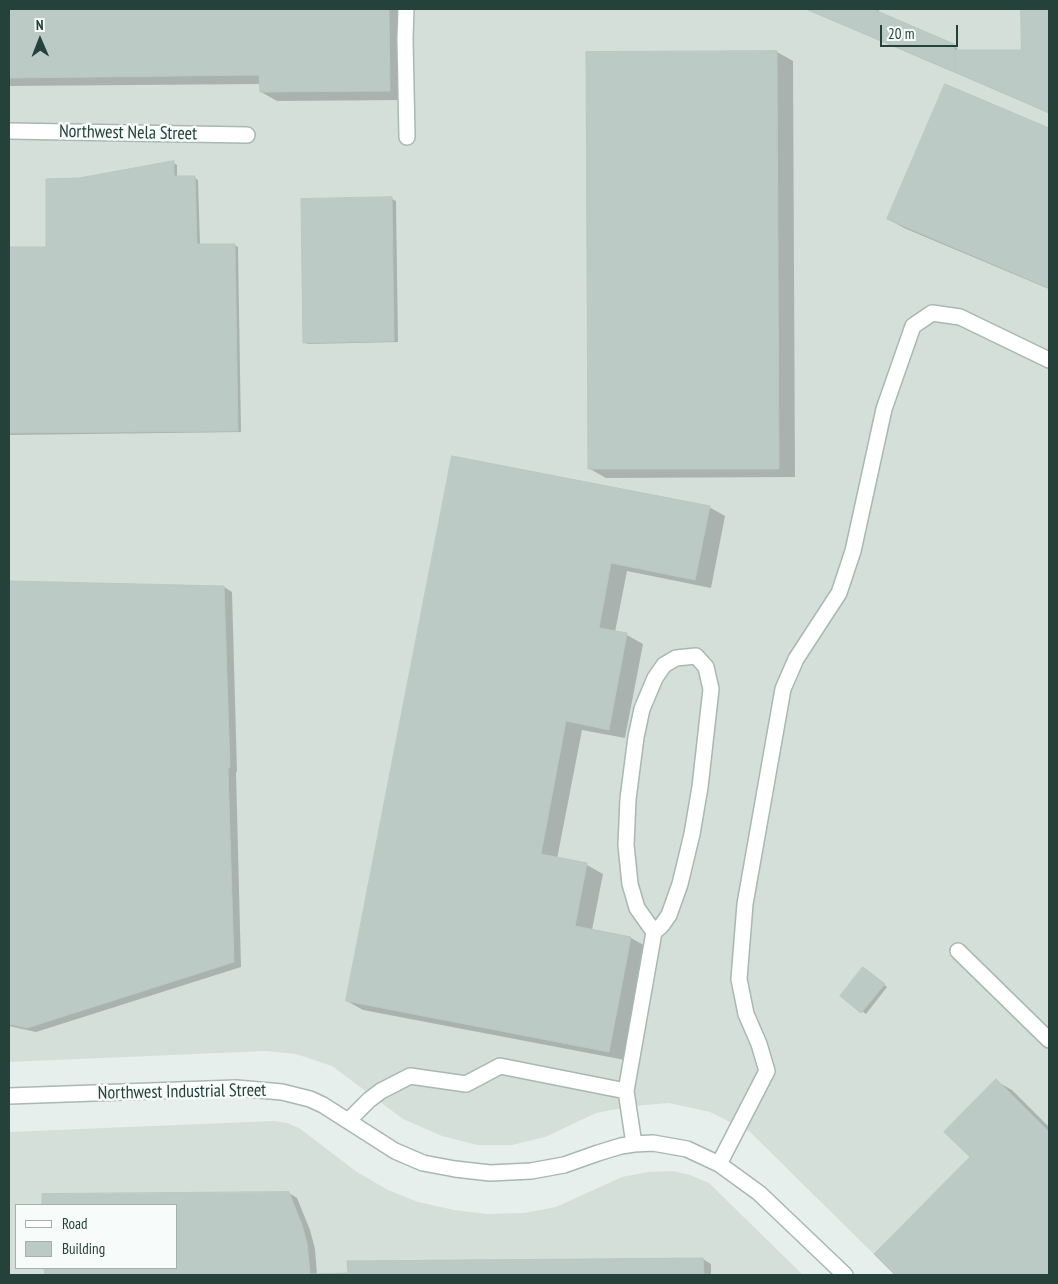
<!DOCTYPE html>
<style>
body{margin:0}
#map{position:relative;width:1058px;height:1284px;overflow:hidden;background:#e6efeb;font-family:"PT Sans Narrow",sans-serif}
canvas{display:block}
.frame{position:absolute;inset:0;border:10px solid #24423a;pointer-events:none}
.legend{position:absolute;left:15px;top:1204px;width:162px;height:65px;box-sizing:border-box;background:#f7fbf9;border:1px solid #a3b1ad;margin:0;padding:6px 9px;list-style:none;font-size:15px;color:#24423a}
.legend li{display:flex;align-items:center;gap:10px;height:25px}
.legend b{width:25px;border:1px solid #a3b1ad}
.north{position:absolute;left:15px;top:15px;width:50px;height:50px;-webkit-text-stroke:4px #f7fbf9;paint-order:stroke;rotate:359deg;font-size:14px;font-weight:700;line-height:20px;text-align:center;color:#24423a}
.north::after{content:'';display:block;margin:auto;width:18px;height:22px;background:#24423a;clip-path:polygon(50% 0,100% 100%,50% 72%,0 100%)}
.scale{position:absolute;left:880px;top:25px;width:78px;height:22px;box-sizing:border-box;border:2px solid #24423a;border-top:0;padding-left:6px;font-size:15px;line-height:18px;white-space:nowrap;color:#24423a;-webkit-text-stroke:4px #f7fbf9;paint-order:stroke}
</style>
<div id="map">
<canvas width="1058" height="1284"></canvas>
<div class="frame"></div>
<ul class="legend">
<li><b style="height:6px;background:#fff"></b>Road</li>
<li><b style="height:14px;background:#bbcac4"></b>Building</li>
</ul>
<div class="north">N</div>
<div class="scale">20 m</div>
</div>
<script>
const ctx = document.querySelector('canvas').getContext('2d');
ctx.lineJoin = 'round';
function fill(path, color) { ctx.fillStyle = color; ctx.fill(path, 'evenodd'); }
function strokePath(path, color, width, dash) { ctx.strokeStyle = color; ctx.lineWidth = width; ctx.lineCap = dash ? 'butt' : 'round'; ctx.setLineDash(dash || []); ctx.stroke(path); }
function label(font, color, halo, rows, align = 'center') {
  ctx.font = font + ' "PT Sans Narrow",sans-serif'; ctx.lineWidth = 5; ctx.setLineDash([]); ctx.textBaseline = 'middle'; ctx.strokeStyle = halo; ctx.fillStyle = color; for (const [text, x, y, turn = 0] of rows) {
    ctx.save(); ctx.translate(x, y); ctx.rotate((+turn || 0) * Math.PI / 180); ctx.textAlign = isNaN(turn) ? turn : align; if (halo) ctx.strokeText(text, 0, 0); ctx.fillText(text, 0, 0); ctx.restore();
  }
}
const built = new Path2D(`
 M9,9h1040v1266h-154l-145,-143 -40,-20 -41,-9 -36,3 -37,7 -51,24 -33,8h-35l-35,-9 -39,-17 -71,-53 -36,-12 -31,-3 -256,11z
 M274,1121l13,2 12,5 58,44 31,18 30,12 36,8 33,4 37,-1 32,-6 66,-30 26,-5 25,-1 17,4 19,8 94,92h-794v-143zM16,1205h160v63h-160z`);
const shadow = new Path2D(`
 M9,9h395l1,91 -128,1 -16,-9v-8l-252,2z
 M807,9h72l-1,4 76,32 3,3 1,3h64v-42h27v104z
 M777,52l16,9 2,416 -189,1 -16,-9z
 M946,85l103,44v160l-145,-61 -16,-9z
 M173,163l4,2v13h18l3,2 2,65h34l4,2 3,185 -232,3v-186l38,-1 32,-69z
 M392,199l4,2 2,141 -90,2 -3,-2 -2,-142z
 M453,457l256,50 16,9 -14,72 -84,-17 -12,61 12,3 16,9 -18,94 -43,-8 -25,129 30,6 16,9 -11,56 39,8 16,9 -22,113 -262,-50 -16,-9z
 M9,582l215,5 8,5 5,180h-1l5,195 -205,65 -27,-6z
 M867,971l20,16 -21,27 -24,-18z
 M996,1081l16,9 37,37v148h-152l-21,-21 96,-97z
 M289,1193l8,5 13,32 5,19 2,26h32v-13l354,-3 8,5v11h-665v-7h130v-63h-132l-1,-10z`);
const building = new Path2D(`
 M9,9h380l1,82 -130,1 -1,-17 -250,3z
 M806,9h69v1l79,34 1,28z
 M1021,9h28v104l-94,-41 -1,-22h67z
 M777,51l2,418h-191l-2,-417z
 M945,84l104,44v160l-162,-69z
 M174,161v15h21l2,68h38l3,187 -229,2v-186h37v-68l33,-1z
 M392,197l2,144 -91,2 -2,-144z
 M452,456l258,50 -15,74 -84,-17 -12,65 28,5 -18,97 -43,-9 -25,133 46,9 -12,63 56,11 -22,115 -263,-51z
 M9,581l215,5 6,182h-2l6,194 -207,66 -18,-4z
 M863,967l22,17 -24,29 -21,-17z
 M996,1079l53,53v143h-154l-21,-21 96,-97 -26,-25z
 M289,1192l13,33 5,18 3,31 38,-1 -1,-12 356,-3 1,17h-659l-1,-7h132v-63h-134v-11z`);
const minor = new Path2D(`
 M406,9l-1,30 2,98
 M9,131l238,4
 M958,951l91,89
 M626,1091l28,-159 -17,-24 -7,-24 -4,-39 2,-46 8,-62 6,-28 13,-31 9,-13 12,-7 20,-2 10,11 5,22 -11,98 -8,47 -12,50 -11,31 -7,10 -8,7
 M9,1096l227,-8 46,4 28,7 13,6 72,46 28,12 32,6 35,4 41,-2 33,-6 34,-12 23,-7 13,-2 19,-1 34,6 32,15 40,29 86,82
 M348,1121l21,-21 12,-9 29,-15 56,8 34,-18 126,25 8,53
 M719,1164l48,-93 -8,-27 -13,-30 -7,-35 6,-75 38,-215 13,-30 43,-66 14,-42 31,-142 29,-83 19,-13 28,4 89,43`);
const streetNames = [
 ["Northwest Nela Street",128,133,1],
 ["Northwest Industrial Street",182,1092,-1]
];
fill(built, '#d4dfda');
fill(shadow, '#0003');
fill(building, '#bbcac4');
strokePath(building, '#b8c9c2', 1);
strokePath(minor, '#a8b8b2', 18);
strokePath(minor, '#fff', 15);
label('18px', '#24423a', '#f7fbf9', streetNames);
</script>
